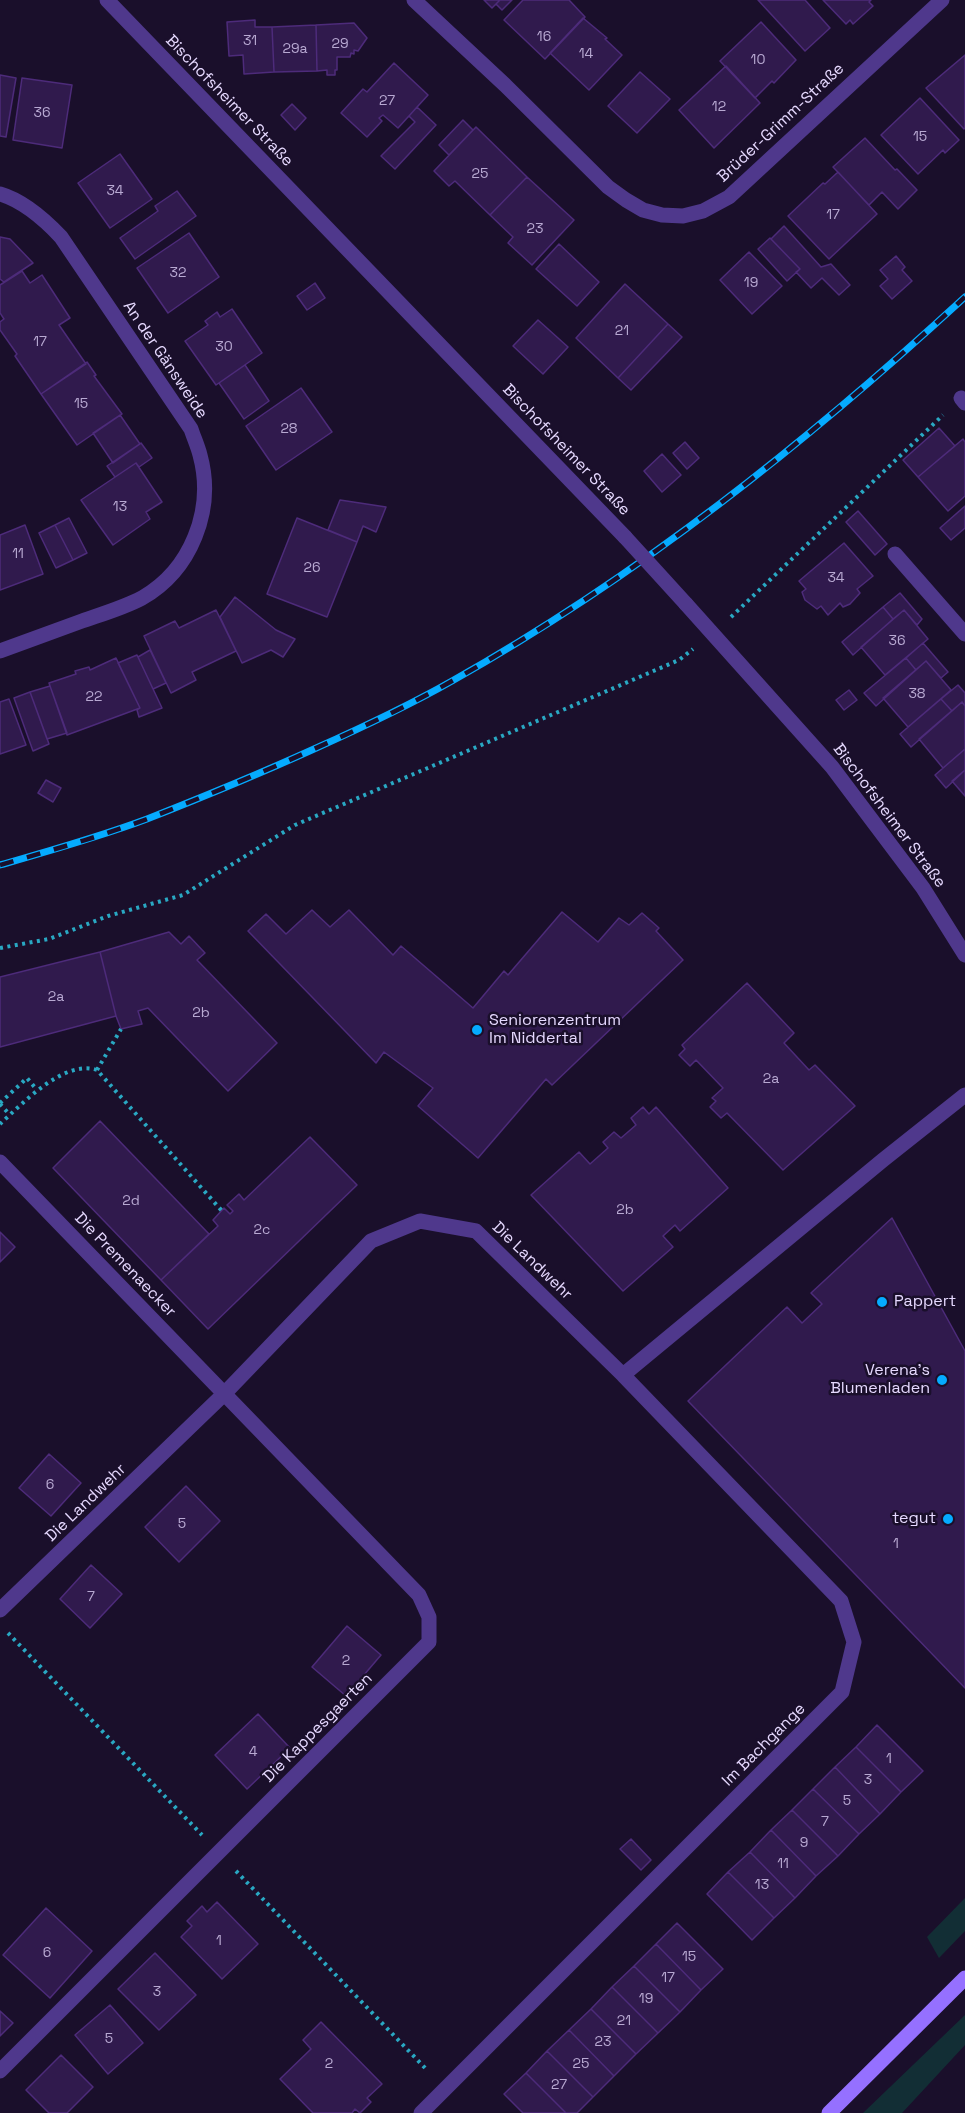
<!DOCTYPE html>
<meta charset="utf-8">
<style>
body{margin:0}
canvas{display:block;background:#1a0f2b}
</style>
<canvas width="965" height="2113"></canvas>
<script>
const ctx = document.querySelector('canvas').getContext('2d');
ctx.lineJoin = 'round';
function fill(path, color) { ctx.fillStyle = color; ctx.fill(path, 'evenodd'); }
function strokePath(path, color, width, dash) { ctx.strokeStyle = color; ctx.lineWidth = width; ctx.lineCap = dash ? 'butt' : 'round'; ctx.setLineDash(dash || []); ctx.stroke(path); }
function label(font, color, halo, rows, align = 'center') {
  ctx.font = font + ' "Space Grotesk",sans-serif'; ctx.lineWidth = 5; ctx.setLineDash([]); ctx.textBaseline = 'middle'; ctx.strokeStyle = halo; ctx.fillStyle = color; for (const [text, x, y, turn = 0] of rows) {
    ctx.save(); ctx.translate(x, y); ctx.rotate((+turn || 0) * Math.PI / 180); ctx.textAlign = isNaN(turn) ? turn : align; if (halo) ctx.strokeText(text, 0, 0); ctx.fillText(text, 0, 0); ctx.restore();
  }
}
const green = new Path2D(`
 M965,1898v33l-26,27 -12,-21z
 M965,2015v30l-63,68h-39z`);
const building = new Path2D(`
 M484,0h16l-8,8z
 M500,0h12l-10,10 -6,-6z
 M523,0h46l16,17 -40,42 -41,-39z
 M758,0h47l25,28 -25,23z
 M823,0h48l-2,2 4,4 -20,18 -3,-4 -4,4z
 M583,18l24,20 -2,1 17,16 -33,35 -39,-37z
 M255,20v7h17l2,45 -30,2 -1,-19 -14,1 -2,-34z
 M761,22l35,38 -22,23 -2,-2 -17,17 -35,-37z
 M354,23l13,15 -9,13 -4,-1v4l-3,-1 -1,4h-13v13h-2v5h-8v-5l-10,1 -1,-46z
 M316,25l1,46 -43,1 -2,-45z
 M965,55v73l-1,1 -38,-41z
 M394,63l34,32 -30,33 -15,-13 -4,3 3,3 -15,16 -26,-24 22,-24 4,3z
 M726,66l34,37 -46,45 -35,-38z
 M640,72l30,27 -33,34 -29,-27z
 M0,75l16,3 -10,59 -6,-1z
 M22,78l50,7 -10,63 -49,-8z
 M920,98l39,42 -14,13 -2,-3 -25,24 -37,-39z
 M292,104l14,14 -11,12 -14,-15z
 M417,107l19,18 -41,44 -14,-13 34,-34 -6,-6z
 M463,120l10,10 -24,25 -10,-10z
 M476,127l51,50 -37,38 -35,-34 -6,5 -15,-15z
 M865,138l30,32 2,-1 20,21 -19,19 -16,-17 -13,13 -36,-38z
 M120,154l32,45 -42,29 -32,-45z
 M838,172l39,42 -48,45 -41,-43 35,-33 2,1z
 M527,177l47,43 -42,45 -24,-22 5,-6 -23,-22z
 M177,191l19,25 -61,43 -15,-21 38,-27 -3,-5z
 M784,226l37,41 10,-3 19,21 -11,10 -17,-17 -11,10 -15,-16 4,-3 -29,-30z
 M189,233l30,44 -51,36 -31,-45z
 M0,237l10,2 23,24 -29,19 -4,-3z
 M770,238l30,31 -13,12 -29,-32z
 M559,244l40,38 -22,24 -41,-37z
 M749,252l33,34 -30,28 -32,-34z
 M896,256l9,11 -3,3 10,11 -20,18 -12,-13 8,-7 -8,-9z
 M22,271l8,12 12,-8 28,43 -11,7 27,39 -45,30 -26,-38 2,-2 -17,-24v-8l4,-3 -4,-6v-28z
 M315,283l10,15 -18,12 -10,-14z
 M625,284l43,40 -50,54 -42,-40z
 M232,309l30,44 -46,32 -31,-44 23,-16 -3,-4 12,-9 3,5z
 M538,320l30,27 -25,27 -30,-28z
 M668,324l14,13 -51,53 -13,-12z
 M87,362l9,13 -2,1 28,38 -45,31 -36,-51z
 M245,365l24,36 -25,18 -25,-36z
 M301,388l31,44 -56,38 -30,-44z
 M120,415l20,29 -27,19 -20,-30z
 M939,428l16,18 -37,31 -15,-17z
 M963,439l2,3v54l-17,15 -30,-34z
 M685,442l14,16 -12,11 -14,-16z
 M141,443l11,15 -13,9 -3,-4 -21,14 -8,-11z
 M662,454l19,21 -19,17 -18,-21z
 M136,463l26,39 -16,10 4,7 -37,26 -32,-45z
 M340,500l46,7 -10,25 -13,-6 -6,16 -29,-12z
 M965,506v22l-14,12 -11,-12z
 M858,511l29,33 -12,11 -29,-33z
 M69,518l18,35 -14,7 -18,-35z
 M297,518l60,24 -30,75 -60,-23z
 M25,525l18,49 -43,16v-55z
 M55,525l18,35 -17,8 -17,-35z
 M844,543l29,33 -16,13 3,4 -10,11 -7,3 -3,-4 -12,12 -7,-9 -4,3 -12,-9 -3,-8 4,-3 -7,-8z
 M900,593l22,26 -5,6 -13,-15 -11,9 -10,-12z
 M235,597l41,33 19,9 -12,18 -12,-7 -29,13 -22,-46z
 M883,607l10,12 -40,36 -11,-13z
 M216,610l20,41 -44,21 4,8 -25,13 -27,-57 31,-15 4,7z
 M904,610l24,29 -43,36 -24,-28z
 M923,643l25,29 -7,6 -15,-17 -10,9 -10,-12z
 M150,650l16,33 -13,6 -15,-32z
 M137,655l25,53 -23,9 -2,-7 3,-2 -22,-45z
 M116,658l24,50 -73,27 -18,-52 27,-9 -1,-3 14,-4 1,3z
 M906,658l10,12 -40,36 -12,-13z
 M926,661l25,29 -43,37 -25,-29z
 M958,685l7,8v13l-3,-4 -10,9 -11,-12z
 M50,686l17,47 -20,6 -17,-47z
 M849,690l8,10 -13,10 -8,-10z
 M30,692l19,52 -16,7 -19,-53z
 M9,699l17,46 -26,9v-52z
 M941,699l11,12 -41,36 -11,-13z
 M962,702l3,4v43l-22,19 -24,-29z
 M965,749v21l-19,18 -11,-13z
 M965,770v26l-13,-15z
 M46,780l15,8 -8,14 -15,-9z
 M312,910l18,17 19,-17 44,45 8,-9 72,62 31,-37 4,4 54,-63 36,30 21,-24 10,7 13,-12 17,15 -3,3 27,29 -131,125 -6,-6 -68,79 -60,-52 15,-18 -49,-36 -8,11 -128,-132 18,-17 20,20z
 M169,932l12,12 8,-8 16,17 -8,7 80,83 -49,48 -80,-83 -10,3 4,13 -21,5 -5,-13 -16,-64z
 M100,952l16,64 -116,31v-70z
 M747,983l47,50 -10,10 25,27 6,-5 40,41 -72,64 -56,-57 -6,5 -11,-11 6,-6 -4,-3 11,-10 -27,-28 -6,6 -11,-11 6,-6 -3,-4z
 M643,1107l6,7 7,-7 72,81 -48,43 -5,-6 -12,11 10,11 -50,44 -92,-96 48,-43 11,12 18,-16 -5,-6 11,-10 7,6 15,-13 -5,-7z
 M100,1121l109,113 -48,46 -108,-112z
 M310,1137l47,48 -149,144 -47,-49 57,-54 -5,-6 11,-12 6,6 3,-3 -6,-6 12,-11 5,6z
 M892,1218l73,133v337l-277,-287 99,-94 15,16 20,-19 -11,-11z
 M0,1232l15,15 -15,15z
 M49,1454l32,29 -30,33 -32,-28z
 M186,1486l34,35 -41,41 -34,-35z
 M91,1565l31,29 -32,34 -30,-29z
 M347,1626l34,29 -35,41 -34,-29z
 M258,1714l32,34 -43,41 -32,-34z
 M877,1725l46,46 -22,21 -45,-45z
 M856,1747l45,45 -21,22 -45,-47z
 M835,1767l45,47 -21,20 -46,-45z
 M813,1789l46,45 -21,22 -46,-46z
 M792,1810l46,46 -22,20 -45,-46z
 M771,1830l45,46 -21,22 -45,-46z
 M631,1839l20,21 -10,10 -21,-21z
 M750,1852l45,46 -21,20 -46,-46z
 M728,1872l46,46 -22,22 -45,-46z
 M217,1902l41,42 -36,35 -41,-42 11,-11 -5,-5 15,-15 5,6z
 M46,1908l46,43 -42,47 -47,-43z
 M677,1923l46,46 -22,21 -45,-46z
 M656,1944l45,46 -21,22 -46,-46z
 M155,1953l41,42 -37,35 -41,-41z
 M634,1966l46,46 -22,21 -46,-46z
 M612,1987l46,46 -22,21 -45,-45z
 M110,2005l33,38 -35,31 -33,-39z
 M591,2009l45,45 -22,22 -45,-46z
 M0,2011l13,12 -13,13z
 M321,2022l61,62 -15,14 4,4 -11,11 -5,-4 -3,4h-39l-33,-34 31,-30 -8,-9z
 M569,2030l45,46 -21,21 -46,-46z
 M547,2051l46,46 -16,16h-11l-40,-40z
 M61,2055l32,32 -26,26h-18l-23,-23z
 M526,2073l40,40h-43l-19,-19z`);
const path = new Path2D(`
 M731,617l212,-202
 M0,948l49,-9 59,-23 75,-21 112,-70 384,-165 14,-11
 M97,1070l24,-41
 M0,1103l27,-25 10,12
 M0,1104l10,11
 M0,1124c22,-20 64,-65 97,-54l125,141
 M8,1633l194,202
 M236,1871l192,200`);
const street = new Path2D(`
 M107,0l518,537
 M414,0l91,85 103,102 18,13 17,10 19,5 21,1 20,-5 26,-14 213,-197
 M0,194c24,7 44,25 61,43l130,192c3,9 7,18 9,26 15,55 -9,115 -58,143 -19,10 -40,16 -60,23 -27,10 -55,20 -82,30
 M961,398l4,5
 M895,554l70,80
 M686,604l146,163 91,121 42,67
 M0,1162l419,433 10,22v25l-429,429
 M623,1375l260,-215 82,-65
 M0,1610l224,-216 147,-153 49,-20 56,10 147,144 218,226 13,41 -12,50 -421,421`);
const secondary = new Path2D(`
 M829,2113l136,-135`);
const rail = new Path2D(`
 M0,865c49,-14 99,-28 147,-46 56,-22 112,-45 167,-70 47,-21 94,-43 138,-68 187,-105 355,-239 513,-384`);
const streetBridge = new Path2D(`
 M625,537l61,67`);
const markers = [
 [477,1030,6,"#05abff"],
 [882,1302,6,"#05abff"],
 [942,1380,6,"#05abff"],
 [948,1519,6,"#05abff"]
];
const numberNames = [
 ["16",544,37],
 ["31",250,41],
 ["29",340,44],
 ["29a",295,49],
 ["14",586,54],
 ["10",758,60],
 ["27",387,101],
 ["12",719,107],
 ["36",42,113],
 ["15",920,137],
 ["25",480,174],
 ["34",115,191],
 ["17",833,215],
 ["23",535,229],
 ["32",178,273],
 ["19",751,283],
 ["21",622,331],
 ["17",40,342],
 ["30",224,347],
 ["15",81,404],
 ["28",289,429],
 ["13",120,507],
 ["11",18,554],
 ["26",312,568],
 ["34",836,578],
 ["36",897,641],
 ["38",917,694],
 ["22",94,697],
 ["2a",56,997],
 ["2b",201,1013],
 ["2a",771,1079],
 ["2d",131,1201],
 ["2b",625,1210],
 ["2c",262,1230],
 ["6",50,1485],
 ["5",182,1524],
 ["1",896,1544],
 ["7",91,1597],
 ["2",346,1661],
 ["4",253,1752],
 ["1",889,1759],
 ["3",868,1780],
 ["5",847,1801],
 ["7",825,1822],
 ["9",804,1843],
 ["11",783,1864],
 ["13",762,1885],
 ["1",219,1941],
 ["6",47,1953],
 ["15",689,1957],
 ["17",668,1978],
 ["3",157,1992],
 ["19",646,1999],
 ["21",624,2021],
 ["5",109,2039],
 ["23",603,2042],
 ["2",329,2064],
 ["25",581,2064],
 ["27",559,2085]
];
const streetNames = [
 ["Bischofsheimer Straße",229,101,46],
 ["Brüder-Grimm-Straße",781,123,-43],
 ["An der Gänsweide",165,360,56],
 ["Bischofsheimer Straße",566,450,46],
 ["Bischofsheimer Straße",889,816,53],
 ["Die Landwehr",532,1261,44],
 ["Die Premenaecker",125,1265,46],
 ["Die Landwehr",86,1503,-44],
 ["Die Kappesgaerten",318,1728,-45],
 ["Im Bachgange",764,1745,-45]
];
const poiNames = [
 ["Seniorenzentrum",489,1021],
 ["Im Niddertal",489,1039],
 ["Pappert",894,1302],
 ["Verena's",930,1371,"right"],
 ["Blumenladen",930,1389,"right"],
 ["tegut",936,1519,"right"]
];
fill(green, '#122e35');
fill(building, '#301a4d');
strokePath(building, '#4d2b7a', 1.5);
strokePath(path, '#29a8c3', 4, [3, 4.5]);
strokePath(street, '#4f388c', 15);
strokePath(secondary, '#9570ff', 15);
strokePath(rail, '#05abff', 7);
strokePath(rail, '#1a0f2b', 4.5, [14]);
strokePath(streetBridge, '#4f388c', 15);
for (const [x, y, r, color] of markers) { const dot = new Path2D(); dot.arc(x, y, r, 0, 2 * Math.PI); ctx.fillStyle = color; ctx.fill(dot); strokePath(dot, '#1a0f2b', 2); }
label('14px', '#b8a9d2', null, numberNames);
label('16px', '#e6d9ff', '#1a0f2b', streetNames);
label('16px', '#e6d9ff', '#1a0f2b', poiNames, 'left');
</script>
